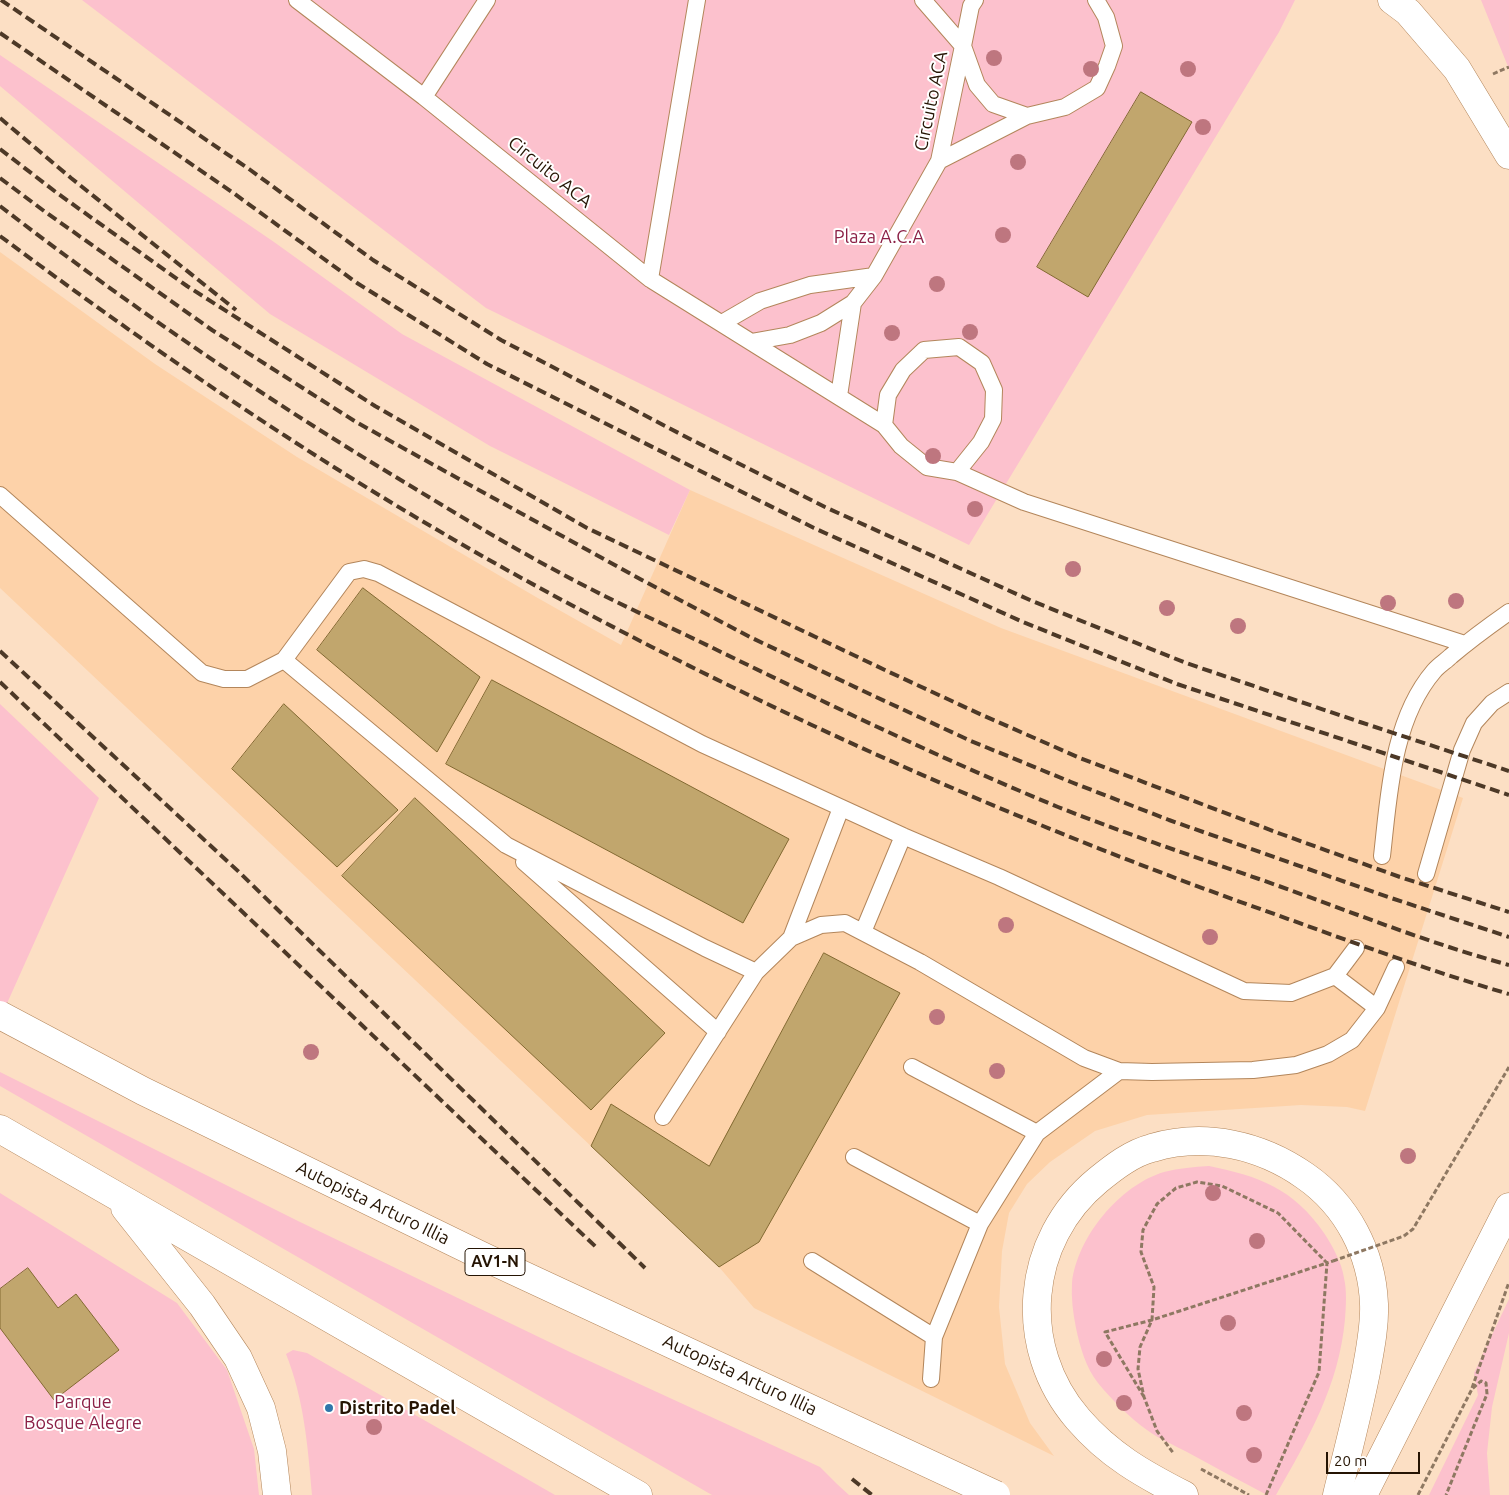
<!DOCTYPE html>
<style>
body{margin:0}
#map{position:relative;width:1509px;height:1495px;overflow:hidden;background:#fcdfc4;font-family:Ubuntu,sans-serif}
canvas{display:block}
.scale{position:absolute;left:1326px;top:1452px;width:94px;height:22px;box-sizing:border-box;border:2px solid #251403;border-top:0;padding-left:6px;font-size:15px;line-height:18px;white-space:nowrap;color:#251403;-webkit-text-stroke:4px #fff;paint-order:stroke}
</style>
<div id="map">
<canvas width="1509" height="1495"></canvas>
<div class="scale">20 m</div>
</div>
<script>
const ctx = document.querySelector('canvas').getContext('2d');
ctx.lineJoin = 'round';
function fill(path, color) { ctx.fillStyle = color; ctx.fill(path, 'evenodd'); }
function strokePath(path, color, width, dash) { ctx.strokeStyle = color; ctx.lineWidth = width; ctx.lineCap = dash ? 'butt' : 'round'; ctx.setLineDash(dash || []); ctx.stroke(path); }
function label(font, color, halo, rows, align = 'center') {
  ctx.font = font + ' Ubuntu,sans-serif'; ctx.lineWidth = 4; ctx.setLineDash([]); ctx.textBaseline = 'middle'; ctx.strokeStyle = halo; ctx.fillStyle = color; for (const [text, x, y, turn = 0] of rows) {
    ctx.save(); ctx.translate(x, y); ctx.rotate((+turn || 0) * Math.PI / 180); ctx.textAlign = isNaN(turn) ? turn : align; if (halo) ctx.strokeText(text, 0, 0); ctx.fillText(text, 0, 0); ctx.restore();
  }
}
const built = new Path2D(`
 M0,252l155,112 142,93 239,140 85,48 69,-155 311,138 462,170 -98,313 -18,-4 -46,-2 -154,10 -52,16 -45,31 -23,22 -18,29 -7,38 -3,56 6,57 25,59 24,33 -300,-148 -35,-41 -719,-679z`);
const green = new Path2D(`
 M82,0h1213l-16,32 -310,513 -483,-237z
 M1481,0h28v69z
 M0,55l274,187 128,92 288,156 -21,45 -179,-89 -220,-132 -270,-228z
 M0,704l99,94 -99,221z
 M0,1072l298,149 274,132 248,114 17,17 12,11h-137l-712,-409z
 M1209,1166c50,10 85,23 115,67 8,12 18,30 20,45 3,13 2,28 1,41 -6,67 -37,120 -69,176h-9c-26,-14 -53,-28 -80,-43 -13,-7 -28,-13 -40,-22 -17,-12 -35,-30 -49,-47 -12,-15 -18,-36 -22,-55 -3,-15 -5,-30 -4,-45 5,-46 48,-98 92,-111 15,-4 30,-5 45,-6z
 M0,1193l177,110 50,67 27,79 5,46h-259z
 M1509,1299v34l-17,74 -5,46 3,42h-61l49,-100 -4,-22z
 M293,1350l14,3 248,142h-243c-4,-48 -8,-96 -26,-141z`);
const building = new Path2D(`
 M1141,92l51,30 -104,175 -51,-30z
 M363,588l117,89 -43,75 -120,-102z
 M492,680l297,159 -46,84 -297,-159z
 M284,704l114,106 -61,57 -105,-98z
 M415,798l250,235 -74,77 -249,-234z
 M824,953l76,40 -141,249 -40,25 -128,-121 20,-42 98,62z
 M28,1268l30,40 18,-14 43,56 -65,50 -54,-72v-39z`);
const path = new Path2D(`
 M1493,74l16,-7
 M1404,1236l9,-7 96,-162
 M1472,1388l37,-106
 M1144,1397l-39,-65 47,-12 175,-57 -49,-50 -56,-27 -25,-4 -21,6 -19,16 -14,26 -2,22 13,35 -2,33 -12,27 -2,22 6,28 13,34 17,23
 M1201,1469l48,26
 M1266,1495l53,-123 8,-109 6,-2
 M1418,1495l54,-106 9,-8 5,2 1,11 -41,101`);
const lane = new Path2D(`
 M297,0l127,97 226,182 101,63 39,-7 31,-12 32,-20 21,-27 65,-115 24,-115 -40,-46
 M975,0l-4,6 -8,40 14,39 16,19 34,12
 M424,97l63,-97
 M939,161l88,-45 38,-9 32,-19 10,-22 7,-20 -8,-29 -10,-17
 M650,279l47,-279
 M722,323l38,-22 50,-16 64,-9
 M751,342l133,83
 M839,396l14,-93
 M957,472l24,-30 12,-23 1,-29 -12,-27 -23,-16 -35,3 -21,20 -15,25 -4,30 17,21 26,21 30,5 67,30 441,142
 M0,495l202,178 22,6h23l37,-19 65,-88 15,-3 14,4 324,171 201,92 96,41 245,114 47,2 44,-17
 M284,660l222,185 199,103 51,24 35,-34 30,-13 24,-2 75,39 164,96 35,13 33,1 101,-2 43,-5 32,-11 24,-14 25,-32 19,-41
 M1382,856c7,-61 10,-136 52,-185 5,-6 12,-10 17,-15 19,-16 38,-30 58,-44
 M524,862l194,170
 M1426,874l36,-124 12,-27 18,-20 17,-11
 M863,932l40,-96
 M791,938l50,-130
 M1335,976l42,32
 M1335,976l21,-28
 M912,1067l125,66
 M663,1117l93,-145
 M854,1157l126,67
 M812,1261l122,76
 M931,1379l3,-42 46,-113 30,-48 27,-43 82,-62`);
const secondary = new Path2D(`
 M1392,0l16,12 49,57 52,86
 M1363,1495l146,-288`);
const highway = new Path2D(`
 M0,1129l638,366
 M125,1208l77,97 36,53 23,50 11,43 5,44
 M1184,1495c-41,-21 -75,-40 -106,-76 -62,-72 -53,-179 20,-239 16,-13 34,-27 54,-32 53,-16 109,-3 153,28 42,29 67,77 69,128 1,22 -4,46 -8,68 -8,41 -19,82 -29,123`);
const rail = new Path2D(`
 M1,0l248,169 124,91 128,80 189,99 135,68 207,94 154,62 174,59 149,49
 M0,33l232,159 125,91 130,81 327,164 209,94 154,62 332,111
 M0,118l71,60 165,132
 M0,149l57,44 130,93 188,120 212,122 300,143 95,44 98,43 201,76 119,43 109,35
 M0,178l44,33 168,119 144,92 284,157 110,58 126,60 95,44 100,41 98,38 219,77 121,40
 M0,206c131,101 267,194 409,279 51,31 102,62 155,90 50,27 102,50 153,75 113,55 225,109 341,157 66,26 134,49 201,72 83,29 165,63 250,86
 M0,236c144,107 291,209 446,299 66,39 134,75 202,110 190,97 386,182 587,255 91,32 181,67 274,94
 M0,651l239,221 406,396
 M0,682l597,566
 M852,1479l20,16`);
const pathBridge = new Path2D(`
 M1333,1261l71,-25`);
const highwayBridge = new Path2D(`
 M0,1015l143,76 339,165 514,239`);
const trees = [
 [994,58],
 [1091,69],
 [1188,69],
 [1203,127],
 [1018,162],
 [1003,235],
 [937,284],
 [970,332],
 [892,333],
 [933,456],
 [975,509],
 [1073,569],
 [1456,601],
 [1388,603],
 [1167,608],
 [1238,626],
 [1006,925],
 [1210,937],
 [937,1017],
 [311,1052],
 [997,1071],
 [1408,1156],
 [1213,1193],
 [1257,1241],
 [1228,1323],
 [1104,1359],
 [1124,1403],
 [1244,1413],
 [374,1427],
 [1254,1455]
];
const markers = [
 [329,1408,5,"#3076aa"]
];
const shields = [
 [495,1262,60]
];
const shieldNames = [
 ["AV1-N",495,1262]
];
const streetNames = [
 ["Circuito ACA",931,101,-78],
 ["Circuito ACA",550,172,39],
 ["Autopista Arturo Illia",373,1203,26],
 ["Autopista Arturo Illia",740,1375,25]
];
const parkNames = [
 ["Plaza A.C.A",879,237],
 ["Parque",83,1402],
 ["Bosque Alegre",83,1423]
];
const poiNames = [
 ["Distrito Padel",339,1408]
];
fill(built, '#fdd2a9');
fill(green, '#fcc1cd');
fill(building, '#c1a66d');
strokePath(building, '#836a32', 1);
strokePath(lane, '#b3865b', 18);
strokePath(secondary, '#b3865b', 29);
strokePath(highway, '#b3865b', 29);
strokePath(path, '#8e7862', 3, [5, 2.5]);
strokePath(lane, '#fff', 16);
strokePath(secondary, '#fff', 28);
strokePath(highway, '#fff', 28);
strokePath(rail, '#4d3927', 4, [10, 5]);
strokePath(highwayBridge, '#b3865b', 29, []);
strokePath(pathBridge, '#8e7862', 3, [5, 2.5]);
strokePath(highwayBridge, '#fff', 28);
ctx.fillStyle = '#be767f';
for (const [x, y] of trees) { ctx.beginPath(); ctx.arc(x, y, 8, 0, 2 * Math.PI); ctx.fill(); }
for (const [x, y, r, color] of markers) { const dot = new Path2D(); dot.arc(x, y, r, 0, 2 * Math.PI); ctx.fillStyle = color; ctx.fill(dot); strokePath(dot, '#fff', 2); }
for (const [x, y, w] of shields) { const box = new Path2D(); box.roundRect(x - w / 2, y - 13.5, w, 27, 4); ctx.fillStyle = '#fff'; ctx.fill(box); strokePath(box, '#251403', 1); }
label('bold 16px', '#251403', null, shieldNames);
label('18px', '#251403', '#fff', streetNames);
label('18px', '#8b2046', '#fff', parkNames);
label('bold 18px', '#251403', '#fff', poiNames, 'left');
</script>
